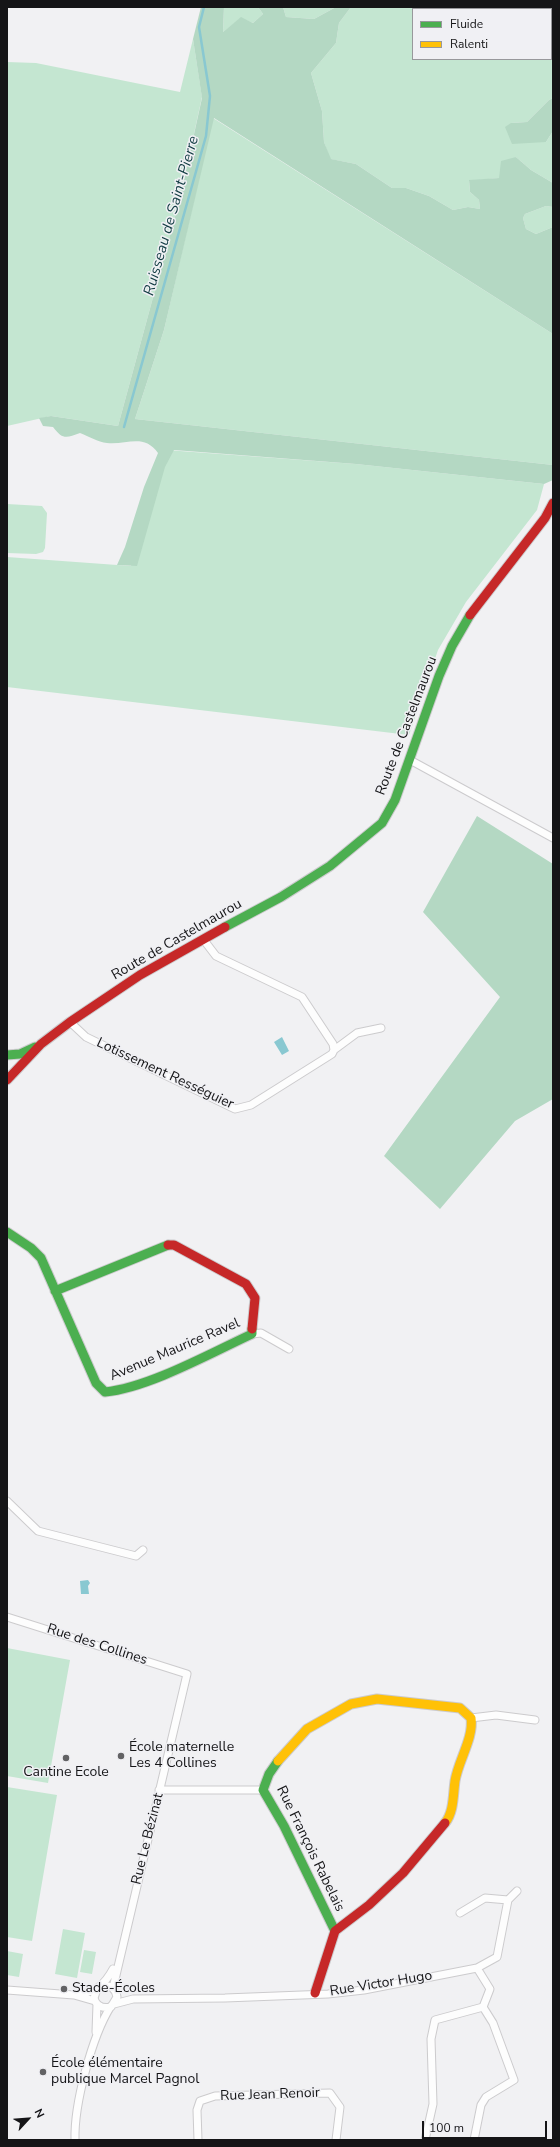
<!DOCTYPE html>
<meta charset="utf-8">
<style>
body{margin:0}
#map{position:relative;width:560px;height:2147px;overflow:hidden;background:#f1f1f3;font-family:"Nunito Sans",sans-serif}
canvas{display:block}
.frame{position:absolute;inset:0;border:8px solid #151517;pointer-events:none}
.legend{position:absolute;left:412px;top:8px;width:140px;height:52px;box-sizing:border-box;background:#f0f0f4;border:1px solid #98989c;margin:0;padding:5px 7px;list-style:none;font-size:12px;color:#151517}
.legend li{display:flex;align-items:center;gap:8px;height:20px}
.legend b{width:20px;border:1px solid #98989c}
.north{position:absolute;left:8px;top:2099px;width:40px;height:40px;-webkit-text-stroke:3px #f0f0f4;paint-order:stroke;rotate:64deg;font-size:11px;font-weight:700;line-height:16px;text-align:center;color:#151517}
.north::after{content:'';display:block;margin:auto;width:14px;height:18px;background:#151517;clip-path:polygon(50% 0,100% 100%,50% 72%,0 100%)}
.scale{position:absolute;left:422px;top:2121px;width:125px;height:18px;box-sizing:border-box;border:2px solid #151517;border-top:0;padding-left:5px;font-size:12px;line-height:14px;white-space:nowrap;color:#151517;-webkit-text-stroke:3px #f0f0f4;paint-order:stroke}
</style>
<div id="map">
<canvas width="560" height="2147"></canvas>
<div class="frame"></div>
<ul class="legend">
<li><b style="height:5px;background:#4caf50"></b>Fluide</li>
<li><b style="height:5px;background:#ffc107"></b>Ralenti</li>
</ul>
<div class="north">N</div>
<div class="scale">100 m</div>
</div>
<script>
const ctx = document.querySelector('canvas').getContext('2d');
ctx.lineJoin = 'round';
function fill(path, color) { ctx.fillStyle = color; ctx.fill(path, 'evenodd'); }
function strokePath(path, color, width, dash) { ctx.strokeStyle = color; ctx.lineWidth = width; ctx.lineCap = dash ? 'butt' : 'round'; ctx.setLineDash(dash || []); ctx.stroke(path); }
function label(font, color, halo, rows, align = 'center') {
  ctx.font = font + ' "Nunito Sans",sans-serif'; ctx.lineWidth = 3; ctx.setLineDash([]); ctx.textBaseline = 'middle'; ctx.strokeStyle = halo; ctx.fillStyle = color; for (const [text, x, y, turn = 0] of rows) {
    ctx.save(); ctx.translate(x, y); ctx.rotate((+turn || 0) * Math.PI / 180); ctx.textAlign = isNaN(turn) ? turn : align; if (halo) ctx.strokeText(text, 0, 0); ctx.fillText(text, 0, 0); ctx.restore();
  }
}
const green = new Path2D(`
 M224,7h34l5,7 -10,9 -12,-5 -18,14z
 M283,7h53l-22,12 -28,-2z
 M351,7h202v91l-4,2 -22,22 -16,1 35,19 7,-11v52l-22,-13 -15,-13 -17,21 -30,3 1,11 9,8 1,9 -12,-2 -15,3 -24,-14 -23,-8h-14l-36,-24 -26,-5 -6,-17 -2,-31 -11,-38 25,-30 3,-20zM413,9h138v50h-138z
 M193,39l9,58 -23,105 -61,224 -67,-10 -44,10v-364l29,1 144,29z
 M213,118l340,216v131l-418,-46 29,-89z
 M546,206l7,1v20l-17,7 -10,-5 -3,-11 2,-4z
 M166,450l190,14 188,20 -7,26 -71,92 -28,48 -29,85 -402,-48v-130l124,9z
 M7,504l35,2 5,7 -2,35 -2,4 -7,2 -29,-1z
 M7,1648l63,12 -22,123 -41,-7z
 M7,1787l50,8 -25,146 -25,-4z
 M63,1929l22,4 -8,45 -22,-4z
 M84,1950l12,2 -4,22 -12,-2z
 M7,1951l16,3 -4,23 -12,-2z`);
const forest = new Path2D(`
 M201,7h23l-1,25 18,-15 12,6 10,-9 -5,-7h25l3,10 28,2 22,-12h15l-12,16 -3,20 -25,30 11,38 2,31 7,17 25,5 36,24h14l23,8 24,14 15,-3 12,2 -1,-9 -9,-8 -1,-12 30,-2 2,-17 15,-4 15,13 22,13v24l-7,-1 -21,8 -2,4 3,11 10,5 17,-7v107l-339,-216 -50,212 -29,89 418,46v15l-9,4 -188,-20 -182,-14 -9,17 -28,99 -20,-1 8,-18 19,-60 14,-34c-14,-20 -31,-8 -51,-10 -9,-1 -19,-7 -27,-10 -14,5 -17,7 -27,-6l-10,-1 -4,-8 12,-2 67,10 61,-224 23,-104 -9,-59z
 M553,98v33l-7,11 -34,2 -7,-17 6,-4 16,-1 22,-22z
 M477,816l76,48v235l-38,22 -75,88 -56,-53 116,-159 -77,-85z`);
const water = new Path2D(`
 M282,1037l7,14 -7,4 -8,-13z
 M88,1580l2,3 -2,3 1,8h-8l-1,-13z`);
const stream = new Path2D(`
 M124,427l82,-291 4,-40 -11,-69 5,-20`);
const street = new Path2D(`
 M410,760l143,78
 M70,1022l16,15 149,72 16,-4 81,-51 2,-4 -1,-6 -31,-47 -86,-41 -13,-17
 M334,1050l23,-17 24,-5
 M252,1334l9,-1 28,16
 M7,1501l31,30 98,25 7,-6
 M7,1617l180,57 -74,314
 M471,1718l25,-3 39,5
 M159,1790h104
 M460,1913l25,-15 23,2
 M97,1989l-3,9c2,8 8,11 17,9l6,-10c-1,-8 -7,-13 -16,-11
 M7,1990l67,5 21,6
 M78,1994c17,-1 27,-10 35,-25
 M114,2004l19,-5 92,-1 103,-4 36,-4 113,-22 20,-11 11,-57 9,-9
 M96,2032l1,-28
 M75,2140c-1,-36 17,-104 36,-134
 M198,2140l-1,-30 3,-9 15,-5 115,-3 10,14 -4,33
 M425,2140l8,-36 -2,-65 4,-19 48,-13 7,-18 -13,-21
 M474,2140l7,-35 5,-8 28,-17 -21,-57 -10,-16`);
const fast = new Path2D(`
 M225,927l56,-30 49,-31 52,-43 13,-23 44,-124 13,-30 18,-31
 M7,1055l13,-1 15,-7
 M7,1232l24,16 10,10 55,125 9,9c43,-4 106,-39 147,-58v-5
 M55,1291l113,-46
 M278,1761l-9,13 -6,16 21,36 51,105`);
const slow = new Path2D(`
 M278,1761l29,-32 44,-25 26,-5 83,9 11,10c3,20 -13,43 -16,63 -2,14 -1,31 -10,42`);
const jam = new Path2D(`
 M470,615l75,-97 8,-15
 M7,1080l34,-36 29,-22 70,-47 85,-48
 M168,1245h6l72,39 9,14 -3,31
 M315,1993l20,-62 34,-26 34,-32 42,-50`);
const markers = [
 [121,1756,4,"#626264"],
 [66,1758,4,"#626264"],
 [64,1989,4,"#626264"],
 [43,2072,4,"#626264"]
];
const streetNames = [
 ["Route de Castelmaurou",407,726,-69],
 ["Route de Castelmaurou",177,940,-30],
 ["Lotissement Rességuier",165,1074,25],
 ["Avenue Maurice Ravel",175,1350,-23],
 ["Rue des Collines",97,1645,18],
 ["Rue Le Bézinat",148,1839,-76],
 ["Rue François Rabelais",310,1849,64],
 ["Rue Victor Hugo",381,1984,-9],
 ["Rue Jean Renoir",270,2095,-2]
];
const poiNames = [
 ["École maternelle",129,1748],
 ["Les 4 Collines",129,1764],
 ["Cantine Ecole",66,1773,"center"],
 ["Stade-Écoles",72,1989],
 ["École élémentaire",51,2064],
 ["publique Marcel Pagnol",51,2080]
];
const waterNames = [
 ["Ruisseau de Saint-Pierre",172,216,-74]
];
fill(green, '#c4e6d1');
fill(forest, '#b4d8c3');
fill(water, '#89c8d1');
strokePath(stream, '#89c8d1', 2.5);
strokePath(street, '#cccbcd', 9);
strokePath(fast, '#cccbcd', 11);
strokePath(slow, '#cccbcd', 11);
strokePath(jam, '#cccbcd', 11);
strokePath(street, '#fdfdfd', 7);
strokePath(fast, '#4caf50', 9);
strokePath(slow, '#ffc107', 9);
strokePath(jam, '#c62828', 9);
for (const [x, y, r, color] of markers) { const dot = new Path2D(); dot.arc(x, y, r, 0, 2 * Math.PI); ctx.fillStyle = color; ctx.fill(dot); strokePath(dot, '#f0f0f4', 1.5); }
label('14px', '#151517', '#f0f0f4', streetNames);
label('14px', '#151517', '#f0f0f4', poiNames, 'left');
label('italic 15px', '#123d43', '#f0f0f4', waterNames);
</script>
